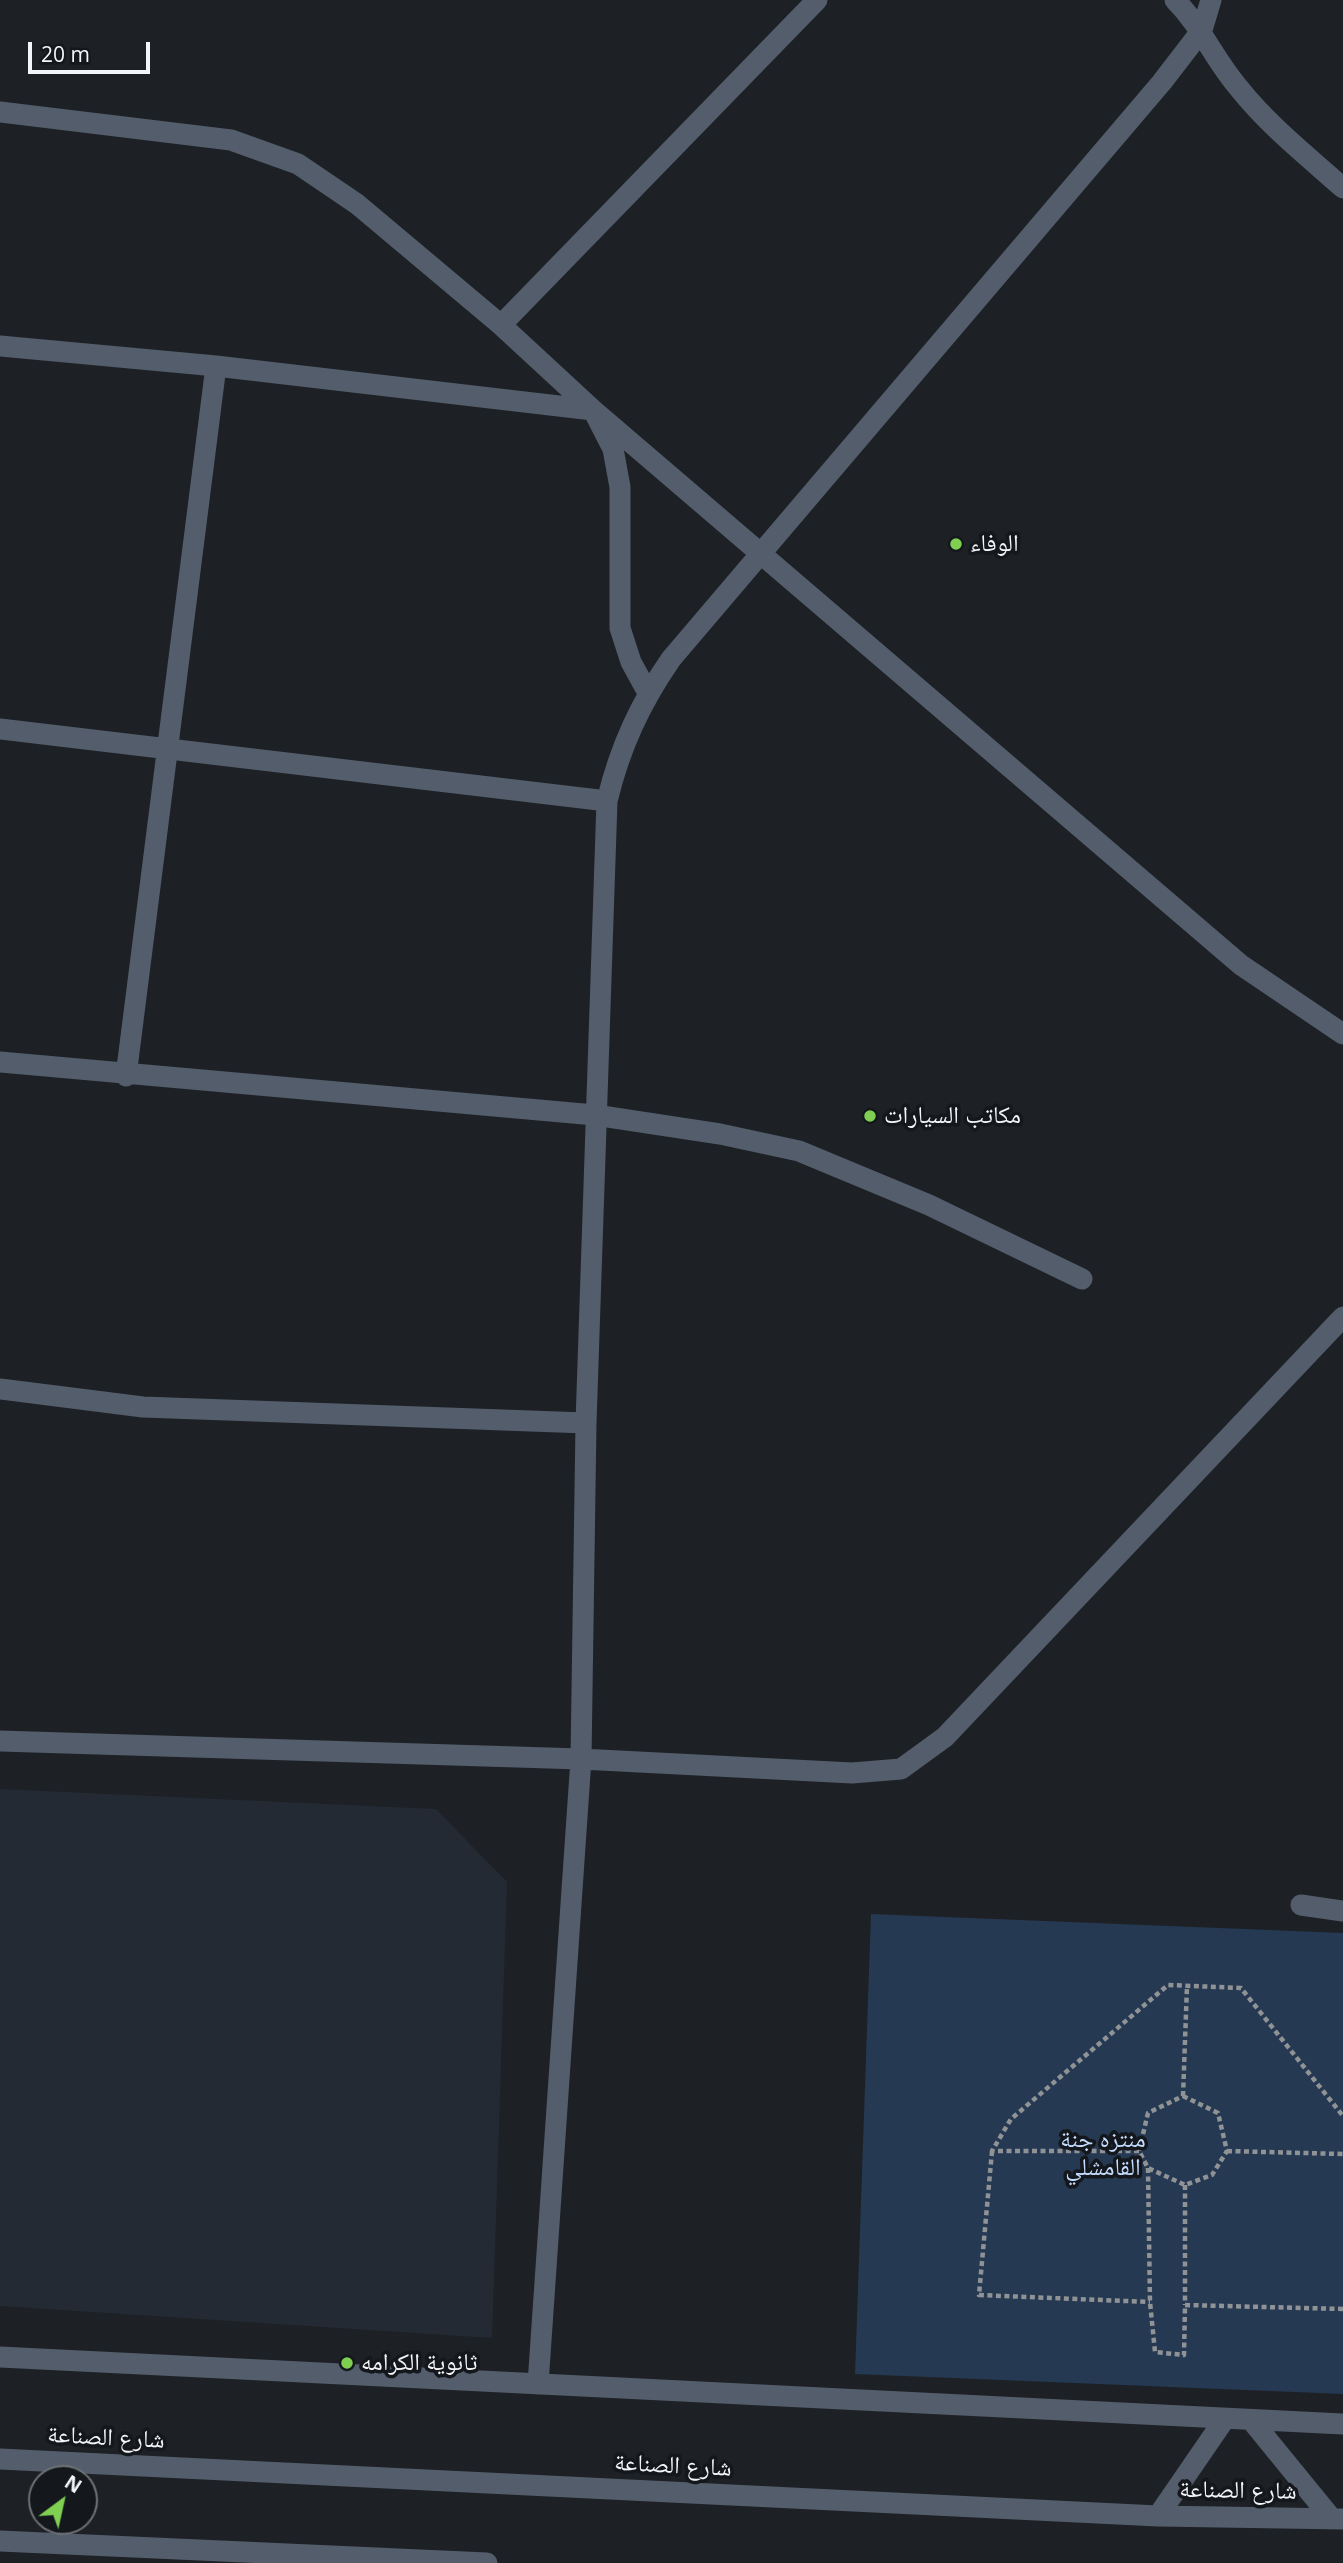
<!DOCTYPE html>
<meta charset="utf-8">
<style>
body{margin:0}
#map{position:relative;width:1343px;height:2563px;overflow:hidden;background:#1d2125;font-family:"Open Sans",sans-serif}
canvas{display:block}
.north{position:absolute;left:28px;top:2465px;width:70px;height:70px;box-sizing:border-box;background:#14171c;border:2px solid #6d7074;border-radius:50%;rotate:33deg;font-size:19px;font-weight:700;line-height:28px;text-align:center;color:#f3f5f8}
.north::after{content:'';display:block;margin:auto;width:24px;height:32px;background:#7fd052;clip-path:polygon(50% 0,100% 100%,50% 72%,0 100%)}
.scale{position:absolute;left:28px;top:42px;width:122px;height:32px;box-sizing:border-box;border:4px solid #f3f5f8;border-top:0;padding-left:9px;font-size:21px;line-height:24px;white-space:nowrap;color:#f3f5f8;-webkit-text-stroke:5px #14171c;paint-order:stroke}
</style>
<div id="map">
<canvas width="1343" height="2563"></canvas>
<div class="north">N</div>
<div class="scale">20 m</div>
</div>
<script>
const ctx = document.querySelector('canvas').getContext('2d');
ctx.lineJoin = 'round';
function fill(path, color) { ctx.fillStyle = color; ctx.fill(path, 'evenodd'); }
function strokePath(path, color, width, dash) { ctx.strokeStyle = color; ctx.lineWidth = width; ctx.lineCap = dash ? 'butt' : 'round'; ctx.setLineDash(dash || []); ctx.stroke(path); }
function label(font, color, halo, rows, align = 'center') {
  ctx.font = font + ' "Open Sans","Noto Naskh Arabic",sans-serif'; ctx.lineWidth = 7; ctx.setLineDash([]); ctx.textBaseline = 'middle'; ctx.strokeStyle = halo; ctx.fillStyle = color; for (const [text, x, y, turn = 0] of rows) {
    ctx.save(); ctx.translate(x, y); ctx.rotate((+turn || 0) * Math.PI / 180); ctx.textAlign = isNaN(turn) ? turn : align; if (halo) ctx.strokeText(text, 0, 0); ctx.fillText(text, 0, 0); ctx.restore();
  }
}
const built = new Path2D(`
 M0,1789l436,20 71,73 -15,456 -492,-32z`);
const green = new Path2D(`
 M871,1914l472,19v461l-488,-20z`);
const path = new Path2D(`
 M1183,2096l35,17 9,38 -15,24 -27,10 -37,-17 -9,-17 9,-38z
 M1183,2096l4,-110
 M992,2151l-13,144 171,7
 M1139,2151h-147l19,-32 157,-134 73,3 102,128
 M1227,2151l116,3
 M1148,2168l2,134 5,50 29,3 1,-50 158,4
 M1185,2185v120`);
const minor = new Path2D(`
 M1175,0c26,26 39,59 63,87 30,38 69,69 105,101
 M0,112l231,28 67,24 59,40 144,121 92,85 20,39 7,38v141l11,34 17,31
 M501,325l316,-325
 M0,346l216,20 377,44 648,555 102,69
 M0,729l607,72
 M0,1062l595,53 125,19 79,17 130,54 153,74
 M126,1076l90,-710
 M0,1389l143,18 443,16
 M0,1741l581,18 271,14 49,-4 44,-32 398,-420
 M1301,1905l42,6
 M0,2357l1343,67
 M538,2384l43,-625 5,-336 21,-622c13,-54 33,-97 64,-142l491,-577 40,-52 9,-30
 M1252,2421l80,98
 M0,2459l1158,57 185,3
 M1158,2516l66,-96
 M0,2541l487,22`);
const markers = [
 [956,544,7,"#7fd052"],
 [870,1116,7,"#7fd052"],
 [347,2363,7,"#7fd052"]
];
const poiNames = [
 ["الوفاء",970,544],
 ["مكاتب السيارات",884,1116],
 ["ثانوية الكرامه",361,2363]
];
const parkNames = [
 ["منتزه جنة",1103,2140],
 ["القامشلي",1103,2168]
];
const streetNames = [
 ["شارع الصناعة",106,2438,3],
 ["شارع الصناعة",673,2466,3],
 ["شارع الصناعة",1238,2491,1]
];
fill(built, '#232a33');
fill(green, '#263952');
strokePath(path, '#909396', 4.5, [5, 3.5]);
strokePath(minor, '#535d6b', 21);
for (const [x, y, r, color] of markers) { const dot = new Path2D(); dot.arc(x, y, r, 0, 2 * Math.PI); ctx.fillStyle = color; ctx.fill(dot); strokePath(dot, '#14171c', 2.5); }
label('24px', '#f3f5f8', '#14171c', poiNames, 'left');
label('24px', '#c4ddff', '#14171c', parkNames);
label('24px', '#f3f5f8', '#14171c', streetNames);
</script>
